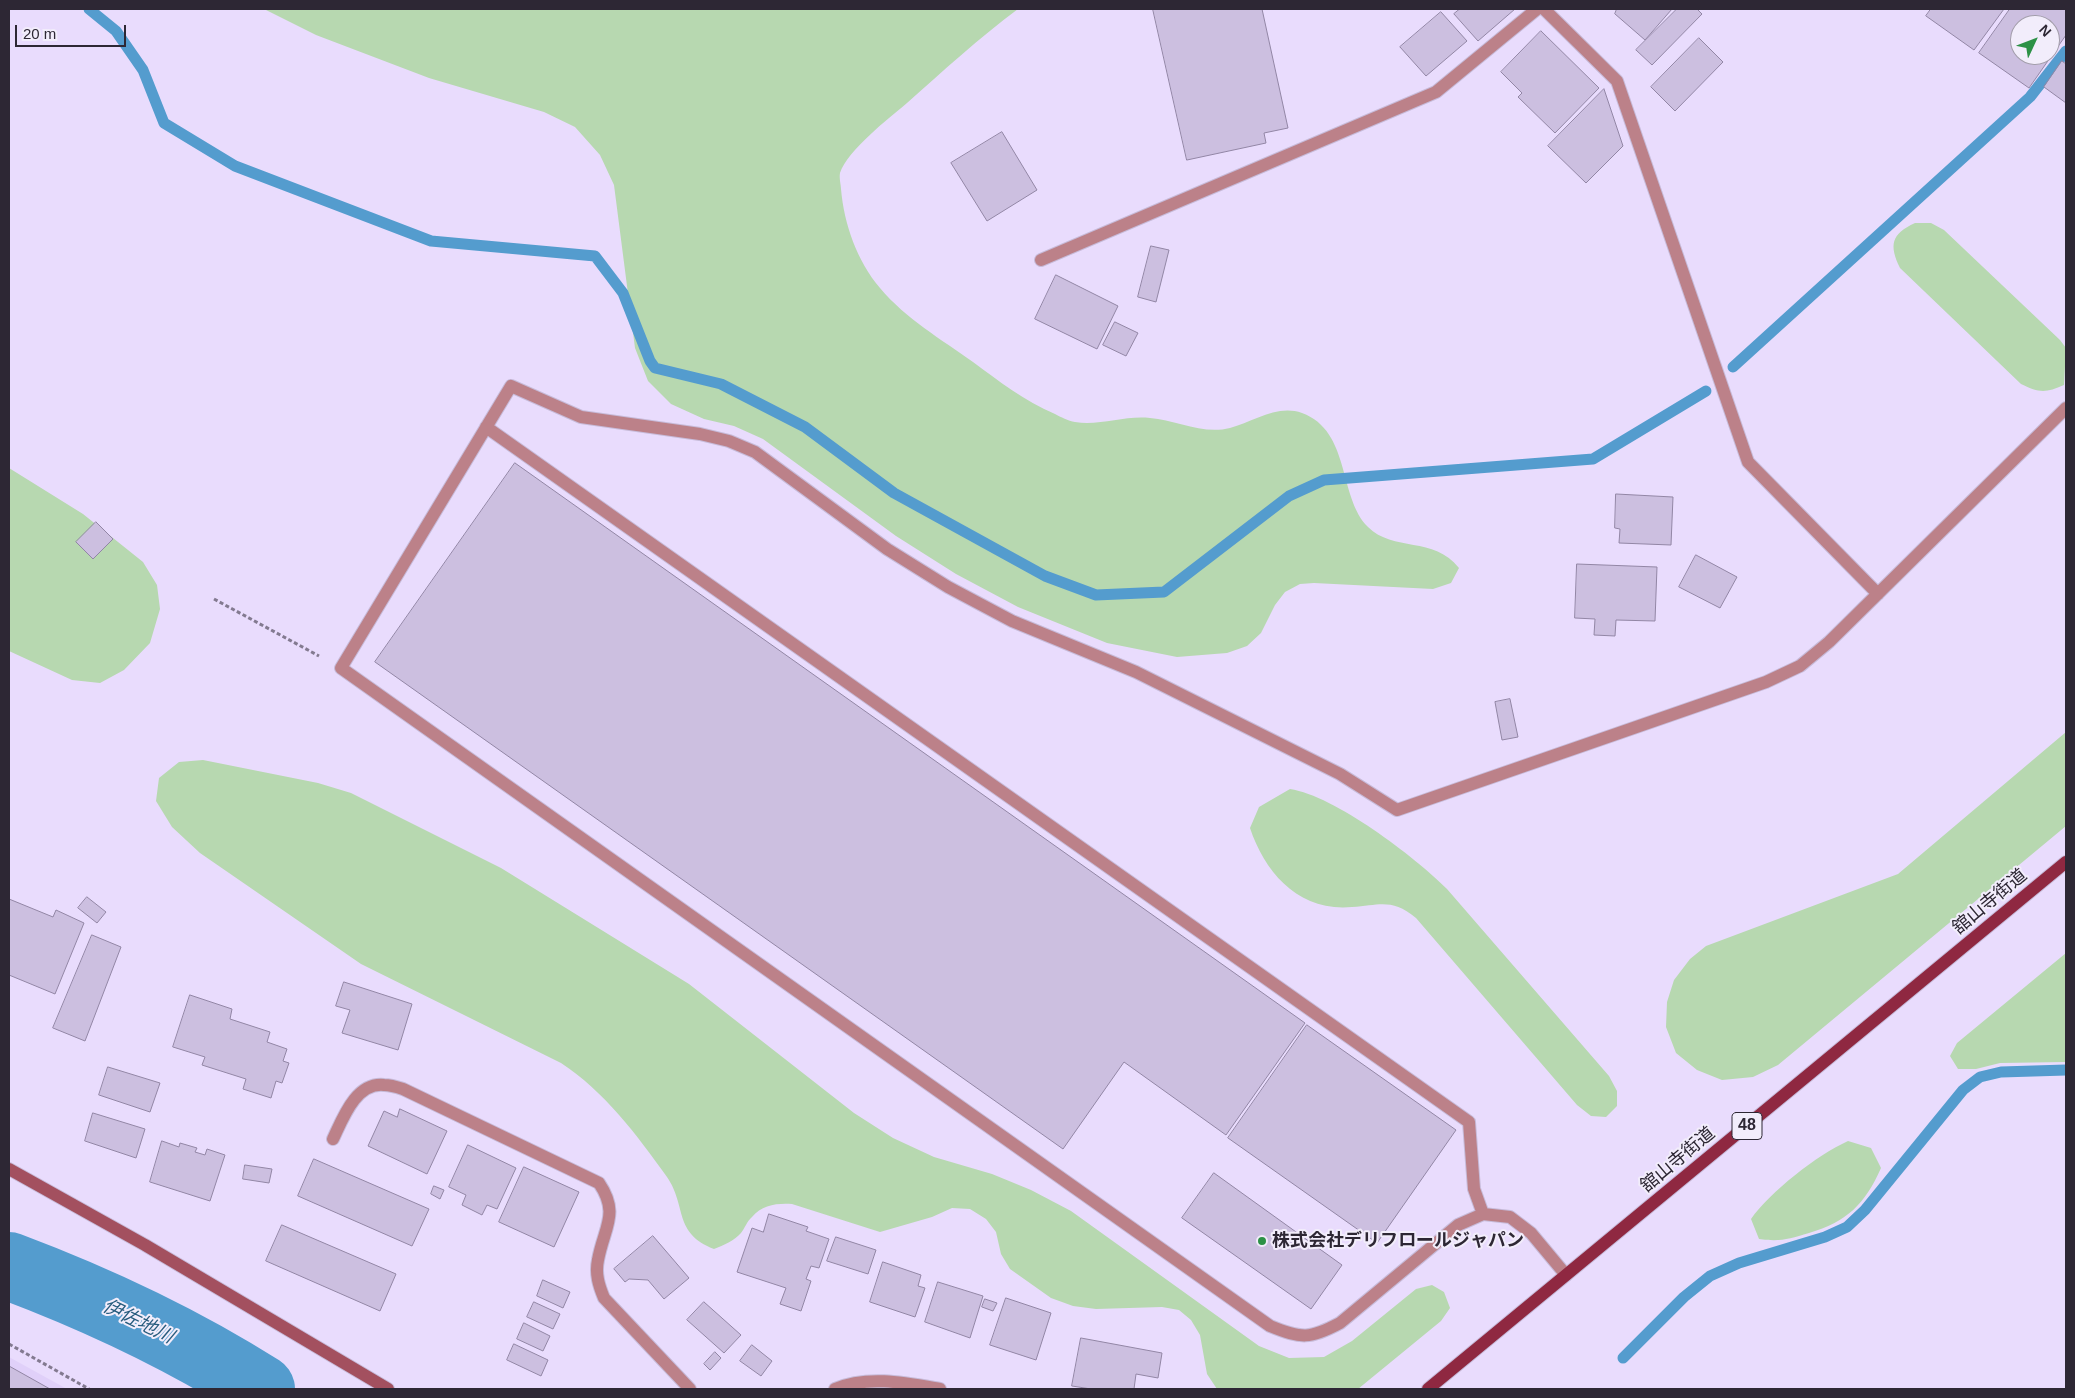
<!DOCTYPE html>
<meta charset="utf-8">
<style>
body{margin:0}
#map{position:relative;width:2075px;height:1398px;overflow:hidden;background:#e9dcfd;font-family:Helvetica,sans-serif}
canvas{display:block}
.frame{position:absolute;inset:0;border:10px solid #2d2734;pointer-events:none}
.north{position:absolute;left:2010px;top:15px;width:50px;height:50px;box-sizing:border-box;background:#f2edfb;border:1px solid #a39eab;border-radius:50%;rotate:47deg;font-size:14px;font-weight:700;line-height:20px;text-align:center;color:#2d2734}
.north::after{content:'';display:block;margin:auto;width:18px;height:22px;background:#2c9146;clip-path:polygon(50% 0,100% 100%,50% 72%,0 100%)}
.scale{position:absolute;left:15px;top:25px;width:111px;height:22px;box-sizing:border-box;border:2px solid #2d2734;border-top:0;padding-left:6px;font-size:15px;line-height:18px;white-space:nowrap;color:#2d2734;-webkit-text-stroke:4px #f2edfb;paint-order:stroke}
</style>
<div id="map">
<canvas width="2075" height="1398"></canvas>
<div class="frame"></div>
<div class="north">N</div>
<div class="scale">20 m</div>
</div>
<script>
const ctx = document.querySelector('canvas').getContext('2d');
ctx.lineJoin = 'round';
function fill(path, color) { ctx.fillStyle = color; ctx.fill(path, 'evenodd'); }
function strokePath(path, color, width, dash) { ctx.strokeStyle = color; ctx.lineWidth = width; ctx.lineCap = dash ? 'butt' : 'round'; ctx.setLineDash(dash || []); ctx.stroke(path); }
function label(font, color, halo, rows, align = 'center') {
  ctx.font = font + ' Helvetica,"Noto Sans JP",sans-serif'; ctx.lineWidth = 4; ctx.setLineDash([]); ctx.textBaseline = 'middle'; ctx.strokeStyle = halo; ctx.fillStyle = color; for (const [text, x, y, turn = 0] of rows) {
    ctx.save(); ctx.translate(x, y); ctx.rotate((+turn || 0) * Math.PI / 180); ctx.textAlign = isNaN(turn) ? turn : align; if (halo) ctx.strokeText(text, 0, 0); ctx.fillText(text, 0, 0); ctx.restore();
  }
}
const built = new Path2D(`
 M9,1357l58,32h-58z`);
const green = new Path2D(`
 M264,9h754c-39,29 -75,62 -111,94 -19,16 -59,47 -67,70 -1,5 1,12 1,16 3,35 16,72 39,99 26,31 61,51 93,74 26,19 51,39 82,52 6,3 13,7 20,8 25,4 51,-7 75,-4 26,2 53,17 80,10 23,-6 47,-24 72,-15 49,18 36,84 66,114 25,25 66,9 91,41l-8,15 -18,6 -119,-6 -14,1 -15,8 -10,13 -14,28 -14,13 -20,7 -50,4 -70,-14 -89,-36 -62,-33 -60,-38 -133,-97 -29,-13 -30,-7 -33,-15 -23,-23 -13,-33 -21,-163 -14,-30 -25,-28 -31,-15 -115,-34 -113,-43z
 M1915,223h16l13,7 116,110 6,8 -2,37c-18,8 -25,8 -43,-1l-121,-116c-11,-23 -9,-34 15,-45z
 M9,468l74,46 60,48 14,23 3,24 -10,34 -26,27 -24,13 -28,-3 -63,-29z
 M2066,732v94l-288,239 -25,12 -31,3 -25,-10 -21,-17 -10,-26 1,-25 7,-22 16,-21 16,-13 192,-72z
 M203,760l115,23 33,10 150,75 188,116 165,129 39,25 41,19 58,17 39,16 40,21 188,135 30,12 35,-1 28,-16 64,-52 16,-4 12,7 6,16 -9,13 -83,68h-141l-10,-15 -7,-39 -9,-15 -12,-10 -17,-3 -66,2 -23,-3 -22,-8 -41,-29 -9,-15 -5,-22 -10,-13 -16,-10 -18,-1 -20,9 -52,15 -88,-28c-15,-1 -30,1 -40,13 -5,4 -7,11 -11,16 -7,8 -17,12 -27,16 -41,-16 -27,-43 -47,-72 -30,-42 -63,-86 -106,-114l-200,-99 -161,-111 -28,-26 -16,-26 3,-23 20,-16z
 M1290,789c45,7 124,67 157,100l162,187 8,15v15l-11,11 -15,-1 -14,-11 -161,-187c-24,-20 -36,-13 -64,-11 -53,5 -87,-34 -102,-79l9,-21z
 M2066,953v109l-66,1 -24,6h-18l-8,-13 7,-13z
 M1848,1141l23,7 10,20c-16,36 -34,54 -72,65 -20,6 -29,9 -50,6l-8,-20c19,-27 66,-64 97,-78z`);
const stream = new Path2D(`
 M89,9l27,22 27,39 21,53 71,43 196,75 164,15 28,37 27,68 5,7 66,16 84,43 89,66 151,83 51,19 68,-3 125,-96 35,-16 269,-21 113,-68
 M1733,367l297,-270 36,-46
 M1623,1358l61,-61 26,-21 29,-13 86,-26 22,-10 18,-17 98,-120 17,-13 21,-5 65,-2`);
const river = new Path2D(`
 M9,1266c88,33 173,73 252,123`);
const building = new Path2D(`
 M1153,9h109l26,119 -24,5 2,10 -79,17z
 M1460,9h55l-37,32 -24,-27z
 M1617,9h55l-27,31 -30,-26z
 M1677,9h20l5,5 -50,51 -16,-15z
 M1931,9h73l-30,41 -48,-34z
 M2010,9h56v26l-37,53 -50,-35zM2020,25h30v30h-30z
 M1441,12l26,29 -41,35 -26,-29z
 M1541,31l58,57 -44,45 -37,-36 4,-4 -21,-21z
 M1699,38l24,24 -48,49 -24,-24z
 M2062,61l4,3v39l-22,-16z
 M1604,89l19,57 -37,37 -38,-37z
 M1002,132l35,58 -50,31 -36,-58z
 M1151,246l18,4 -13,52 -18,-5z
 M1056,275l62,31 -21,43 -62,-30z
 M1115,322l23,11 -12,23 -23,-11z
 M515,463l790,560 -79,112 -102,-73 -61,87 -688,-487z
 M1616,494l57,3 -2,48 -52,-2 1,-14 -5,-1z
 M96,522l17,17 -20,20 -17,-17z
 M1696,555l41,22 -17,31 -41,-21z
 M1577,564l80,3 -2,54 -39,-1 -1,16 -21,-1 1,-16 -20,-1z
 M1510,699l8,38 -16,3 -7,-38z
 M87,897l19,15 -9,11 -19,-15z
 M9,899l44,18 3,-7 28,13 -29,71 -46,-19z
 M92,935l29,12 -36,94 -32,-13z
 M344,982l68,22 -14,46 -56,-17 8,-23 -14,-4z
 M190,995l42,14 -2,10 40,13 -3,10 20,7 -4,12 6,2 -7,20 -6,-2 -5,17 -28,-9 3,-10 -44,-14 3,-8 -32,-10z
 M1307,1025l149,105 -79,113 -149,-105z
 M108,1067l52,16 -10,29 -51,-17z
 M400,1109l47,22 -20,43 -59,-28 16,-35 13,6z
 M93,1113l52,16 -9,29 -51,-17z
 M162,1141l17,6 1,-4 17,5 -2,4 10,3 2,-6 18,6 -15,46 -60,-19z
 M468,1145l48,23 -19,41 -10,-4 -5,10 -20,-10 4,-10 -17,-8z
 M314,1159l115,50 -17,37 -114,-50z
 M245,1165l27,4 -3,14 -26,-4z
 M524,1167l55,25 -25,55 -55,-25z
 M1214,1173l128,92 -31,44 -129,-91z
 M434,1186l10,4 -4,9 -9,-5z
 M769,1214l39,13 -2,4 23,8 -10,29 -8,-2 -5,13 5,2 -10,30 -21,-7 6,-16 -49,-16 15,-44 11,4z
 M282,1225l114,49 -16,37 -114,-50z
 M653,1236l36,42 -25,21 -16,-19 -19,-1 -4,3 -11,-13z
 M836,1237l40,13 -8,24 -41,-13z
 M883,1262l38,13 -3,11 7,2 -10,29 -45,-15z
 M543,1280l27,12 -7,16 -26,-12z
 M938,1282l45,14 -13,42 -45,-16z
 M1006,1298l45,15 -15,47 -46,-15z
 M985,1299l12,4 -4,8 -11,-4z
 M534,1302l26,12 -7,15 -26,-12z
 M704,1302l37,33 -17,18 -37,-33z
 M524,1323l26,13 -7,15 -26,-12z
 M1081,1338l81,15 -4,25 -22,-4 -2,15h-43l-19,-3z
 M514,1344l34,16 -7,16 -34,-16z
 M752,1345l20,16 -11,15 -21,-15z
 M715,1352l6,6 -11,12 -6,-6z
 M9,1366l41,23h-41z`);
const path = new Path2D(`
 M214,599l105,57
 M9,1344l80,45`);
const street = new Path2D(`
 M1544,9l73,72 131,381 130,132
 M1041,260l395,-168 101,-83
 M486,427l983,695 5,67 9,25
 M333,1139c10,-21 23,-57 51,-54 6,0 13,2 19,4l196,94c21,31 5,44 -1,77 -3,14 1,26 6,38l86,91
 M1566,1275l-35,-42 -21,-16 -27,-3 -25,11 -118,98c-30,16 -38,16 -70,3l-929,-658 170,-282 70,31 119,17 29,7 26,11 132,97 61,38 64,34 124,51 204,102 57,36 369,-128 34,-16 29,-24 237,-234
 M835,1389c33,-14 71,-6 105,0`);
const secondary = new Path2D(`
 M9,1169l136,76 243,144`);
const primary = new Path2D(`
 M1428,1389l638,-527`);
const markers = [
 [1262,1241,5,"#2c9146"]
];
const shields = [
 [1747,1126,30]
];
const shieldNames = [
 ["48",1747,1126]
];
const streetNames = [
 ["舘山寺街道",1990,902,-40],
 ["舘山寺街道",1678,1160,-40]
];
const poiNames = [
 ["株式会社デリフロールジャパン",1272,1241]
];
const waterNames = [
 ["伊佐地川",138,1322,26]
];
fill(built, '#e0d0f9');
fill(green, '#b7d8b0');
strokePath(stream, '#549cce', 11);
strokePath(river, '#549cce', 68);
fill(building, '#ccbfe0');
strokePath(building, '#9286a5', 1);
strokePath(street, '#c7bbd9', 14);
strokePath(secondary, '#c7bbd9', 14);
strokePath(primary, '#c7bbd9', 14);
strokePath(path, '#837a90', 3, [4, 2.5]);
strokePath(street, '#bc8189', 12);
strokePath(secondary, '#a3505f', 12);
strokePath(primary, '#8f2841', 12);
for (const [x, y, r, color] of markers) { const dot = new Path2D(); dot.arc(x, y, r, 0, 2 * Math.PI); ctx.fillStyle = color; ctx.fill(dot); strokePath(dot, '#f2edfb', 2); }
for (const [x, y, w] of shields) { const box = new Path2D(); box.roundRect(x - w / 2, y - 13.5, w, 27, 4); ctx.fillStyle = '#f2edfb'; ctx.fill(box); strokePath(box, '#2d2734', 1); }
label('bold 16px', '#2d2734', null, shieldNames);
label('18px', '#2d2734', '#f2edfb', streetNames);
label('bold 18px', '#2d2734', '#f2edfb', poiNames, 'left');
label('italic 19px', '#275c7e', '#f2edfb', waterNames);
</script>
